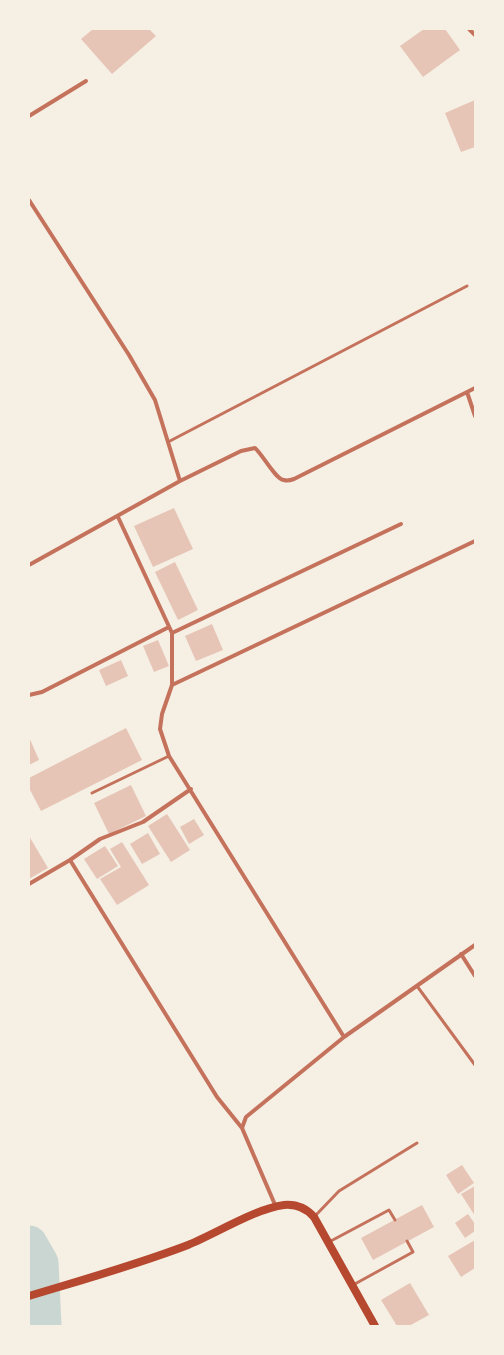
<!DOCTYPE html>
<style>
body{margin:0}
#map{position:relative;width:504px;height:1355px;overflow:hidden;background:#f6efe4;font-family:Rubik,sans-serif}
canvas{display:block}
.frame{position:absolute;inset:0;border:30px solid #f6efe4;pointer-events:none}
</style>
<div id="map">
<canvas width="504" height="1355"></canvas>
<div class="frame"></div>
</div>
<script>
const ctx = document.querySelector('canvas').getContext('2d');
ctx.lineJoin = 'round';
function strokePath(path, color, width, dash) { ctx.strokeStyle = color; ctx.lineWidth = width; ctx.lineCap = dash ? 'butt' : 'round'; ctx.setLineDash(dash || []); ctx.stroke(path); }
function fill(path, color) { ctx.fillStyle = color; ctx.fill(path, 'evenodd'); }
const river = new Path2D(`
 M29,1244l11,19 3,63`);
const building = new Path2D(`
 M93,29h56l7,7 -44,38 -31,-35z
 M424,29h21l15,21 -37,27 -23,-31z
 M475,100v47l-14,5 -16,-39z
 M174,508l19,41 -40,18 -19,-41z
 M175,562l23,48 -20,10 -23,-48z
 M212,624l11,26 -27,11 -11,-25z
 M158,640l11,26 -15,6 -11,-26z
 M121,660l7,16 -22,10 -7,-16z
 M126,728l16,32 -101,51 -12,-23v-10z
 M29,737l10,23 -10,5z
 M131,785l15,31 -37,18 -15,-31z
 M167,814l23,36 -19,12 -23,-36z
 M194,819l10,16 -15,9 -9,-17z
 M148,833l12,21 -18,10 -12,-20z
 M29,836l19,32 -19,11z
 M122,842l27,43 -32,20 -17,-26 21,-12 -11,-18z
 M105,846l13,20 -21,13 -13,-20z
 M462,1165l12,18 -16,11 -12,-19z
 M475,1186v30l-14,-22z
 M422,1205l12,22 -61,33 -12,-22z
 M468,1214l7,10v7l-10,7 -10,-15z
 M475,1240v28l-14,9 -13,-21z
 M410,1283l19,32 -20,11h-12l-16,-26z`);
const service = new Path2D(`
 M168,442l299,-156
 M92,793l77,-37
 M417,986l58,79
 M315,1216l24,-25 78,-48
 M329,1242l60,-32 6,10
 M353,1285l60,-33 -6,-11`);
const minor = new Path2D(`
 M469,29l6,6
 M29,116l57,-35
 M29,200l100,155 26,45 25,81
 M467,392l8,24
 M118,517l54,116v52l-10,29 -2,15 9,27 175,281
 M29,565l151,-84 61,-30 14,-3c8,7 21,32 29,32 3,1 7,0 10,-1l181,-91
 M172,633l229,-109
 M172,685l303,-144
 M29,695l13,-3 127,-65
 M70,860l147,237 25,31 34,79
 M29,884l41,-24 30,-21 43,-17 48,-33
 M461,954l14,22
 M242,1128l4,-11 98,-80 131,-92`);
const secondary = new Path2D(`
 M29,1296c53,-16 107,-31 159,-51 27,-11 69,-37 96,-40 12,-1 22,3 30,12l61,109`);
strokePath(river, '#c9d6d2', 37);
fill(building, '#e6c5b7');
strokePath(service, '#c5725c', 3);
strokePath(minor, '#c5725c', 4);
strokePath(secondary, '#b5482f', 8);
</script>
